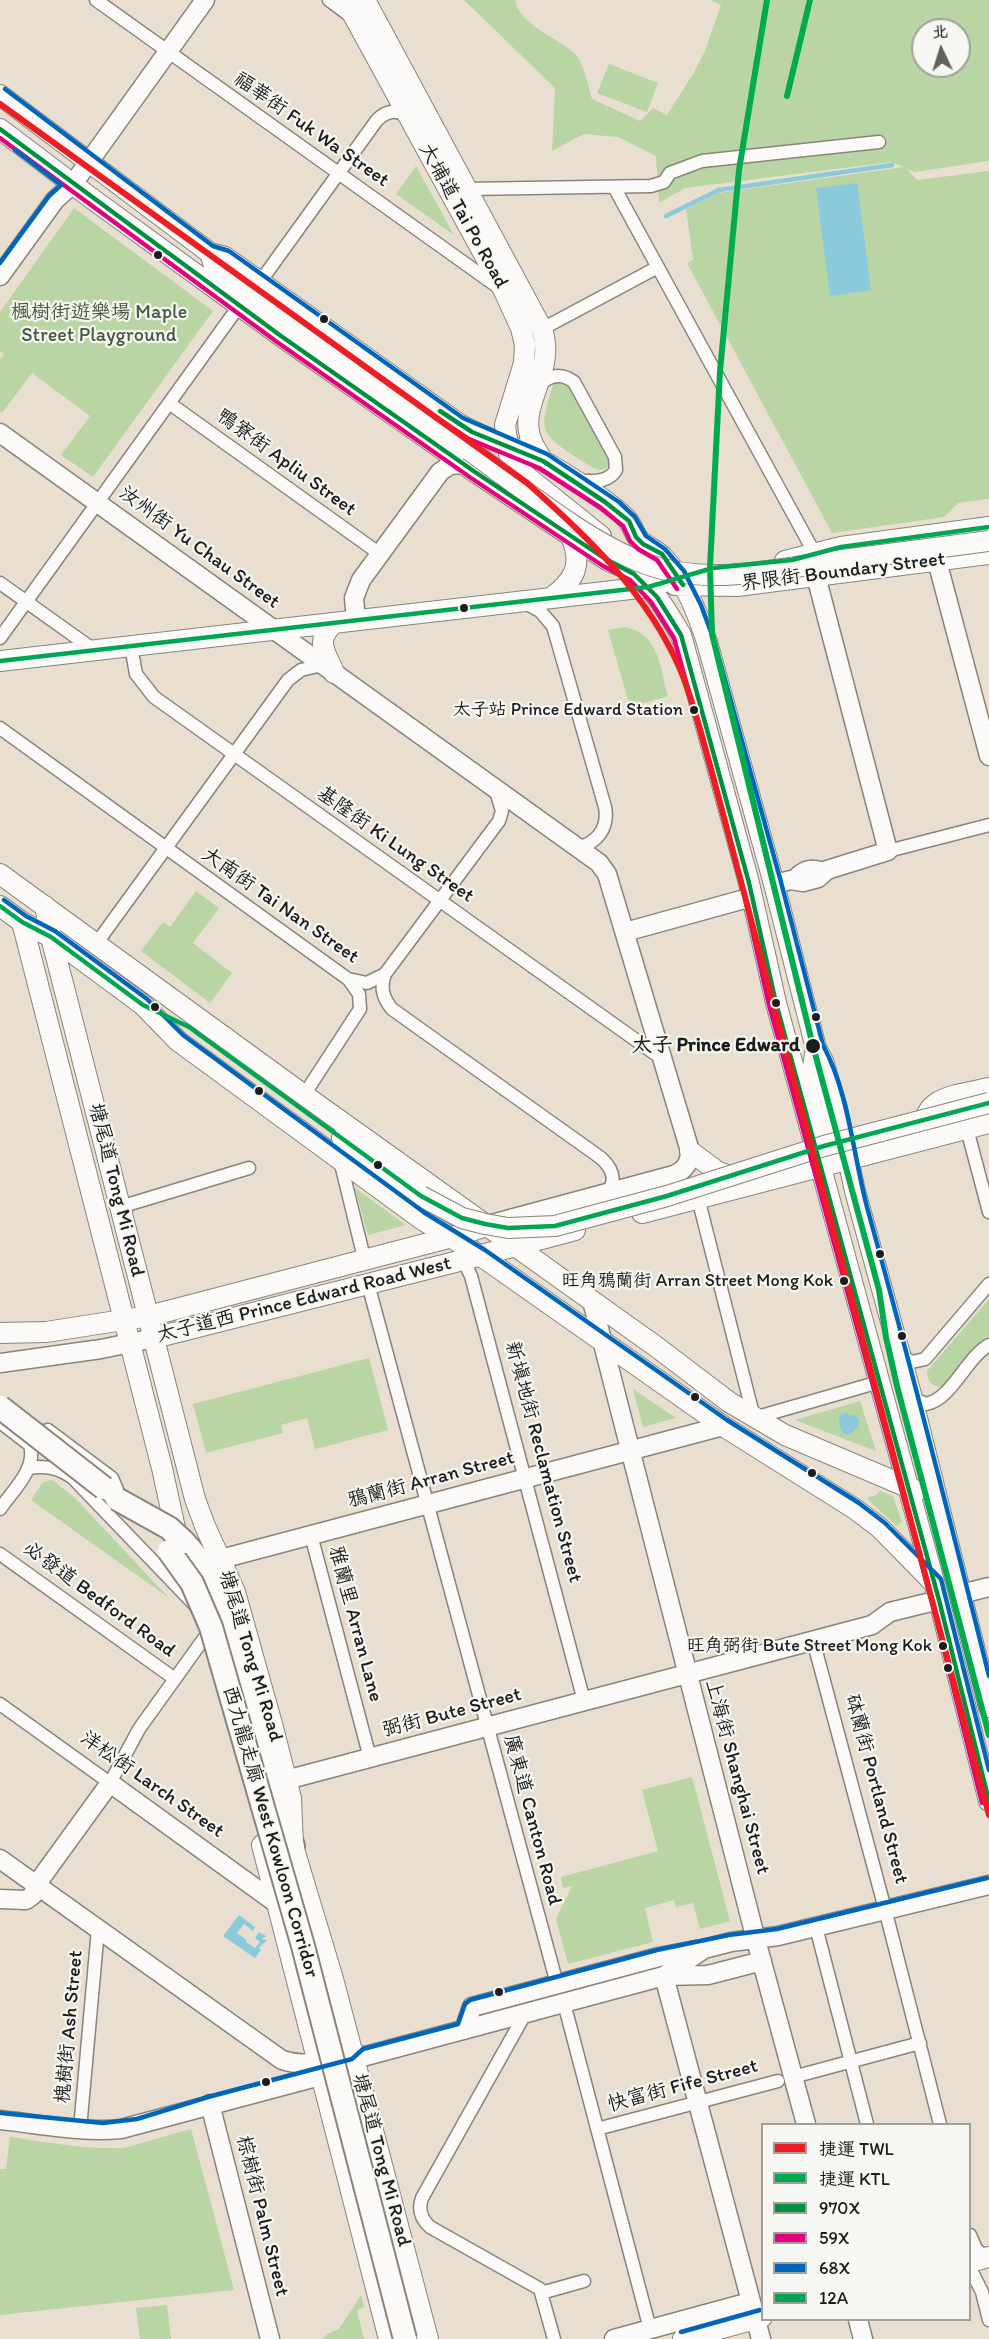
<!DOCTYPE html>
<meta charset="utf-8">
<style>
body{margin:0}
#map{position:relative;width:989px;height:2339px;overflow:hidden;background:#e8dfd0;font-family:Itim,"LXGW WenKai TC",sans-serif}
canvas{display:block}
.legend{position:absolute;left:761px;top:2123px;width:210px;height:198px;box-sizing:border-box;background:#f6f6f2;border:2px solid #9f9f9c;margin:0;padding:8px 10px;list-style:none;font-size:18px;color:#1c1c1c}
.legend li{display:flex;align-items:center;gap:12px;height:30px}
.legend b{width:30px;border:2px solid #9f9f9c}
.north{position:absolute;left:911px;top:18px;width:60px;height:60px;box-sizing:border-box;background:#f6f6f2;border:2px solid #9f9f9c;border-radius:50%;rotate:356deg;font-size:16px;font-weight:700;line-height:24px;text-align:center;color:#1c1c1c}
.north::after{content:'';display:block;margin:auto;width:21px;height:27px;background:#63605b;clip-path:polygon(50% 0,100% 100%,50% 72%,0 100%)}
</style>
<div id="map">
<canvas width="989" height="2339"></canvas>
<ul class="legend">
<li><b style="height:8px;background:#ed1d24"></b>捷運 TWL</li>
<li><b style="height:8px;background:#00ab4e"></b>捷運 KTL</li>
<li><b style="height:8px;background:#009140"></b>970X</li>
<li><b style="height:8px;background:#e5007d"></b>59X</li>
<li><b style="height:8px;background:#0065bd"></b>68X</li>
<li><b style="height:8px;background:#00a651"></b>12A</li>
</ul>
<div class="north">北</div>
</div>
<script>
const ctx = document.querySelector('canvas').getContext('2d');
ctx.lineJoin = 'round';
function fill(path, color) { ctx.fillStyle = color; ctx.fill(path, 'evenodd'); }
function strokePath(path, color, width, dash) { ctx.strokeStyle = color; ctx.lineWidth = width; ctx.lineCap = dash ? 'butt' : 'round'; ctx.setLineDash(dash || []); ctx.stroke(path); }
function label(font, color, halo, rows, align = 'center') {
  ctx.font = font + ' Itim,"LXGW WenKai TC",sans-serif'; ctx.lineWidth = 4.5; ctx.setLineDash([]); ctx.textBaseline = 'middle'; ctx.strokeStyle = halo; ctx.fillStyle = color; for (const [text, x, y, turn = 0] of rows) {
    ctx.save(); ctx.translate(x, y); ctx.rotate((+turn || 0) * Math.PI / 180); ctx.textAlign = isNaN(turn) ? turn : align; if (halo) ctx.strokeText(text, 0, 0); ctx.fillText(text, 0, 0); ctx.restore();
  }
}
const green = new Path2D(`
 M464,0h51c5,27 44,37 61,55 7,7 13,33 16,44l48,22 13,-13 14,7 26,-41 12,-23 16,-46 -11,-5h279v161l-75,11 -7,-3 10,11 72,-9v328l-31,4 -14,14 -112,16 -145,-270 6,-3 -7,-51 32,-16 186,-26 -13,-5 -206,26 -26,15 -3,-47 -38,-19 -34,-3 -32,17 3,-63zM923,30h36v36h-36z
 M609,64l49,19 -11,29 -50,-19z
 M416,166l38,69 -58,-41z
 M74,208l139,103 -120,166 -32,-22 29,-39 -58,-43 -30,40 -2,-2v-52l4,-5 -4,-3v-39z
 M558,381l11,4 41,74v5l-6,6c-9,1 -17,-6 -25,-11 -43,-27 -39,-31 -25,-77z
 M625,627c34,6 35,41 43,69l-38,11 -22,-77z
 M196,891l23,17 -26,35 39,30 -22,30 -69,-52 22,-29 7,5z
 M355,1188l51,37 -38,10z
 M989,1299v39l-15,11 -32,38c-10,0 -15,-6 -15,-16z
 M369,1358l19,72 -73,19 -8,-31 -26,7 2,8 -77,20 -13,-49z
 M633,1389l43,29 -33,9z
 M860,1401l16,50 -81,-31z
 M52,1480l22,17 95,101 -138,-98 12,-18z
 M880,1491l13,5 9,26 -5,4 -31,-28 10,-3z
 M692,1777l38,144 -30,8 -7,-26 -17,4 -2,-7 -29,8 8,34 -85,22 -12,-45 16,-33 -9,2 -2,-11 97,-26 -16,-61z
 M191,2129l43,161 -234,25v-146h6l4,-32c37,5 76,13 114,11z
 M361,2295l3,11 -7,5 7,28h-42l7,-6 10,-4z
 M167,2305l4,34h-31l-4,-31z`);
const water = new Path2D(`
 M857,183l14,107 -41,6 -14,-108z
 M847,1413l3,3 5,-1 4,4 -1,8 -9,8 -7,-2 -3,-10 1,-8z
 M239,1915l16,12 -2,4 -9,-7 -7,9 10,7 -1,2 9,6 5,-6 -5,-4 4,-6 7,4 -4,3 5,1 -8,8 2,2 -6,8 -32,-22z`);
const stream = new Path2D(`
 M666,216l53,-26 173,-25`);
const street = new Path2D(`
 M96,0l402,287
 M329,0l20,15
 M614,187l201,367
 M467,189l184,-3 13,-4 6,-9 32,-12 177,-19
 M260,282l117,-162c9,-9 20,-12 31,-3
 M542,329l116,-62
 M539,386c10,-11 22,-14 35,-4l41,75 1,13c-8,13 -23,11 -37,11
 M169,403l211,151
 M0,583l94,67
 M525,603l15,8 13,15 52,181c4,21 -8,37 -29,41
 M0,638l239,-332
 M131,646l5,28 18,23 507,361
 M0,728l348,251 19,4 18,-9
 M496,791l6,20 -3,10 -114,153c-5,14 -2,24 7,35l209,149c12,11 16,22 6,36
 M888,851l101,-26
 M791,880c10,-14 20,-16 36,-10
 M96,944l192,-264 13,-10 21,-5
 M304,1095l56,-86 -1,-15 -10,-14
 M967,1129l22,83
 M340,1160l24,98
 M698,1198l56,220 125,-36
 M120,1207l129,-39
 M461,1255l10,21 113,425
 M368,1284l189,700
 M900,1355l12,7 13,-3 64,-75
 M912,1398l14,6c26,-5 40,-46 63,-59
 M0,1422l30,23c7,24 -17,45 -30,64
 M30,1445l14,-14 4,-1 64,48 6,14 2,12
 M29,1468c17,-3 30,0 44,10l122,127
 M311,1535l59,223
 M0,1554l175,125
 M813,1640l72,269 55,215
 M0,1704l110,79 29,-54 66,-92
 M816,1927l51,197
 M564,2003l86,326
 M525,2014l-103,184c-4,11 -1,21 8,29l110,62 14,50
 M793,2077l127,-34
 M80,2129l18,-200
 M597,2129l181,-48
 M970,2235l6,14 10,9
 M970,2268l12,24 7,28
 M541,2293l43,-12`);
const secondary = new Path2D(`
 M0,276l55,-76 18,-16 132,-184
 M0,433l599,430 8,11 83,277c0,12 -5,19 -16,24l-186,50
 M933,546l56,210
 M356,620l-2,-22 7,-18 79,-108 10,-7 13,-1
 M774,884l17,-4 12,2 15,-4 9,-8 61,-19 -72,-275
 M625,932l127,-35
 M592,1301l164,639 50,184
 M0,1363l101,-14 53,-11
 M221,1559l502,-133
 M961,1594l28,-7
 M286,1780l586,-155 18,-13 49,-12
 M0,1859l282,201c35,11 53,-8 84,-4l298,-80 40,-27 27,-7 47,-6 211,-51
 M0,1899l26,1 7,-5 3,-10 74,-102 166,120
 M664,1976l97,363
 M664,1976l44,-1 54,-14
 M464,2030l8,-23 187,-50 37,-7
 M210,2104l60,235
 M0,2120c40,4 81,13 121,9l214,-57
 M858,2320l5,19
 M614,2339l136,-37`);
const primary = new Path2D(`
 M345,0l159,291 17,37 4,17 -1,18 -19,62 4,29 16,21 76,61
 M365,0l177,329c14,43 -22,72 -12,107 2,9 8,17 13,25
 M0,95l210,158 15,4 234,167c27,16 57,22 84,37 17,9 77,47 86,61 4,5 5,11 9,16 7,9 18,11 25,19 22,23 34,55 44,85l67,242 42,164 7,13 14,47 18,83 57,207 77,309
 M0,129l91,69 190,138 194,136 132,88c6,3 12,5 18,8 26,14 41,42 56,67l68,248 27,120 48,176 115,421 50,201
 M210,253l5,16 254,181
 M785,561l56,-14 148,-20
 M675,585l62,1 252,-32
 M551,598c24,-18 32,-33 20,-62
 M334,623c-21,19 -7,30 0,50
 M0,661l648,-74 42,-13
 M0,874l304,221 354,253 71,54 56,33 132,56
 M0,906l22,16 29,15 92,68 35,36 243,178 60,37 242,170 132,83 25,19 52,53
 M45,906l6,31 144,562 10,27 30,66 37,132 19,74 2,48 40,133 95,360
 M22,922l140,546 16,74
 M816,1049l-4,24 19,69 2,19
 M927,1134c-10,-39 35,-39 62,-46
 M342,1138l79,58
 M690,1151l28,21 23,7
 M642,1213l347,-90
 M0,1333l46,-1 103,-16 303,-79 35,-11
 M154,1338l309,-78 112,-30
 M262,1845l127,494
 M970,2262l19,-5
 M683,2339l79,-22`);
const highway = new Path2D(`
 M184,1542c44,46 55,112 70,172 12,45 24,89 39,132`);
const primaryBridge = new Path2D(`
 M469,450c52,37 117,92 177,114 61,22 126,6 189,-3 51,-7 103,-13 154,-20
 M421,1196l41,22 23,6 23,4 47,-2 112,-30 157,-50 165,-43`);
const highwayBridge = new Path2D(`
 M0,1407l104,81
 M117,1499l52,29 15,14
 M169,1551l23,32 19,44 92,319 102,393`);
const bus1 = new Path2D(`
 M0,129l281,207 194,136 132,88 27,14 23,23 24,38 68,248 27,120 163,597 50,201
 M440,411l32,21 71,29 62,41 24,19 7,16 7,7 19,10 21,31`);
const bus2 = new Path2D(`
 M0,138l277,204 194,136 132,88 27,14 21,22 23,36 68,247 27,120 163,597 50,201
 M436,417l33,22 70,29 62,40 22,18 7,15 8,8 19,11 20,29`);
const bus3 = new Path2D(`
 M5,89l208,157 16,5 234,167 84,36 72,48 16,15 11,19 19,13 19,22 17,34 13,35 67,242 42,163c26,49 30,109 44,162 43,156 83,312 122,469
 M0,263l49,-67 12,-11 -46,-35
 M4,900l22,16 29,15 92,68 36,36 242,178 60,37 242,170 132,83 26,20 56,56 48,191
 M1,2113l102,10 34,-4 71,-22 144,-38 11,-10 95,-25 7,-20 5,-4 187,-50 72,-15 48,-6 210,-51
 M681,2332l79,-22`);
const bus4 = new Path2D(`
 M0,661l648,-74 65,-19 79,-8 49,-13 148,-20
 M0,906l22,16 29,15 92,68 46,22 232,169 41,22 23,6 23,4 47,-2 112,-30 157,-50 165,-43`);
const metro1 = new Path2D(`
 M0,104l527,379c61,54 120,110 153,186 13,31 21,64 30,96l279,1050`);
const metro2 = new Path2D(`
 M767,0l-28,170 -19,201 -10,196 2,67 101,412 66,244 7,47 11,49 92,349
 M787,96l23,-96`);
const markers = [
 [158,255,5,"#1c1c1c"],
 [324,319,5,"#1c1c1c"],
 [464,608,5,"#1c1c1c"],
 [694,710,5,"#1c1c1c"],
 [776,1003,5,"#1c1c1c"],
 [155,1007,5,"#1c1c1c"],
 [816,1017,5,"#1c1c1c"],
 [813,1046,8,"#1c1c1c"],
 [259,1091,5,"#1c1c1c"],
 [378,1165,5,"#1c1c1c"],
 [880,1254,5,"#1c1c1c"],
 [844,1281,5,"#1c1c1c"],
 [902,1336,5,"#1c1c1c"],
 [695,1397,5,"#1c1c1c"],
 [812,1473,5,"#1c1c1c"],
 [943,1646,5,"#1c1c1c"],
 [948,1668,5,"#1c1c1c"],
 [499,1992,5,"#1c1c1c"],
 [266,2082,5,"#1c1c1c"]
];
const busNames = [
 ["太子站 Prince Edward Station",683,710],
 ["旺角鴉蘭街 Arran Street Mong Kok",833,1281],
 ["旺角弼街 Bute Street Mong Kok",932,1646]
];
const streetNames = [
 ["福華街 Fuk Wa Street",311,130,35],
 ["大埔道 Tai Po Road",463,216,61],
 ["鴨寮街 Apliu Street",286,463,36],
 ["汝州街 Yu Chau Street",199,548,36],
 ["界限街 Boundary Street",843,572,-7],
 ["基隆街 Ki Lung Street",395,845,35],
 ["大南街 Tai Nan Street",280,906,35],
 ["塘尾道 Tong Mi Road",116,1190,76],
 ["太子道西 Prince Edward Road West",304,1300,-14],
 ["新填地街 Reclamation Street",543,1462,75],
 ["鴉蘭街 Arran Street",431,1480,-15],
 ["必發道 Bedford Road",99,1600,36],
 ["雅蘭里 Arran Lane",355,1624,75],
 ["塘尾道 Tong Mi Road",250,1656,73],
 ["弼街 Bute Street",452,1713,-15],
 ["上海街 Shanghai Street",737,1777,75],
 ["洋松街 Larch Street",152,1785,35],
 ["砵蘭街 Portland Street",876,1789,75],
 ["廣東道 Canton Road",532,1820,75],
 ["西九龍走廊 West Kowloon Corridor",270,1832,74],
 ["槐樹街 Ash Street",70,2027,-85],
 ["快富街 Fife Street",683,2086,-15],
 ["塘尾道 Tong Mi Road",381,2160,75],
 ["棕樹街 Palm Street",262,2216,76]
];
const parkNames = [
 ["楓樹街遊樂場 Maple",99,313],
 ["Street Playground",99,336]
];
const stopNames = [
 ["太子 Prince Edward",800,1046]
];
fill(green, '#b9d5a4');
fill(water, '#8acadb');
strokePath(stream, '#8acadb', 4.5);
strokePath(street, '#88847c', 15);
strokePath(secondary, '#88847c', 21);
strokePath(primary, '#88847c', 22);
strokePath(highway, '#88847c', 26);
strokePath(street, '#fcfaf8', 12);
strokePath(secondary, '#fcfaf8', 18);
strokePath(primary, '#fcfaf8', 20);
strokePath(highway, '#fcfaf8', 22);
strokePath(primaryBridge, '#88847c', 22, []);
strokePath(highwayBridge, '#88847c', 26, []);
strokePath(primaryBridge, '#fcfaf8', 20);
strokePath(highwayBridge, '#fcfaf8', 22);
strokePath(bus1, '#009140', 4.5);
strokePath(bus2, '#e5007d', 4.5);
strokePath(bus3, '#0065bd', 4.5);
strokePath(bus4, '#00a651', 4.5);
strokePath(metro1, '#ed1d24', 6);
strokePath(metro2, '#00ab4e', 6);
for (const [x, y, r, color] of markers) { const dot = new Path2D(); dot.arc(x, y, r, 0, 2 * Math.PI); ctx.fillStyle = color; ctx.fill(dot); strokePath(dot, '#f6f6f2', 2); }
label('18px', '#1c1c1c', '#f6f6f2', busNames, 'right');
label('20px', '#1c1c1c', '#f6f6f2', streetNames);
label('20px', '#455a3f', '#f6f6f2', parkNames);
label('bold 20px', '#1c1c1c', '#f6f6f2', stopNames, 'right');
</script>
